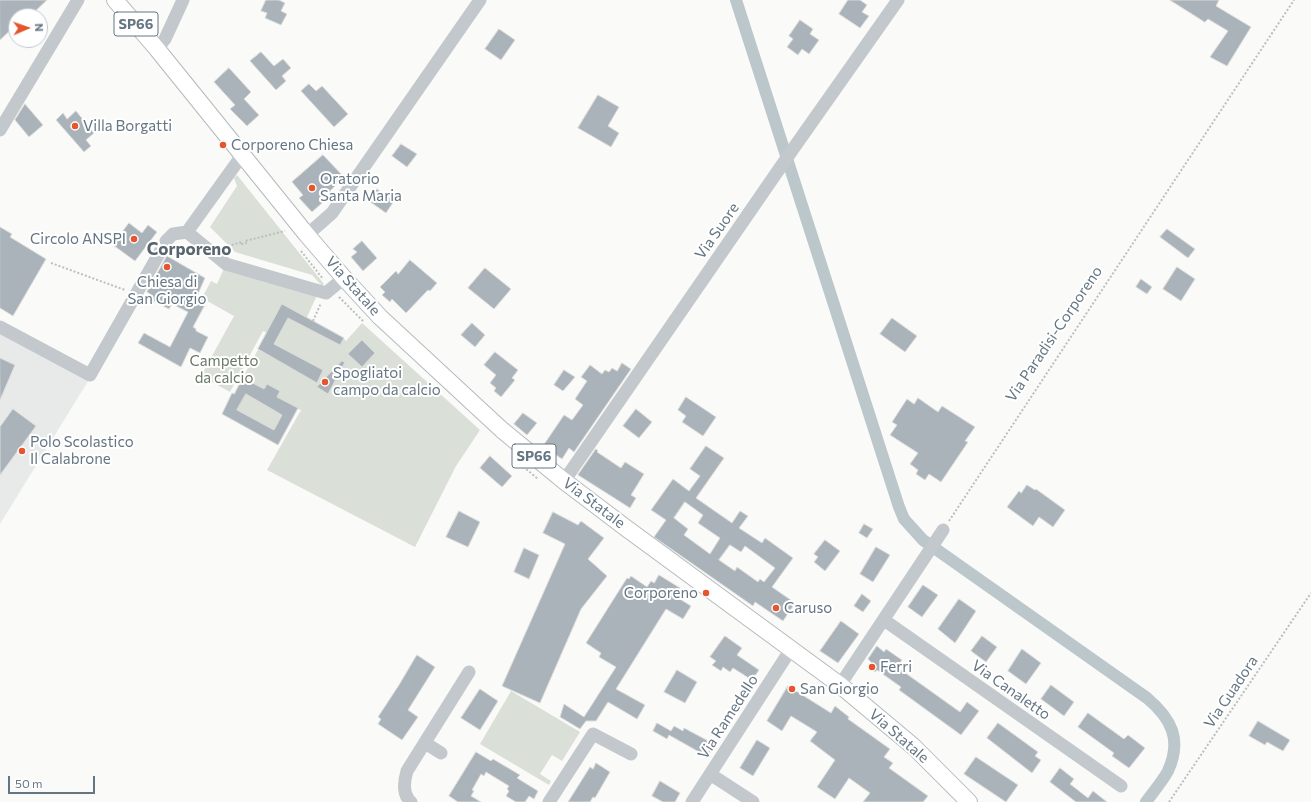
<!DOCTYPE html>
<style>
body{margin:0}
#map{position:relative;width:1311px;height:802px;overflow:hidden;background:#fafaf8;font-family:Commissioner,sans-serif}
canvas{display:block}
.north{position:absolute;left:8px;top:8px;width:40px;height:40px;box-sizing:border-box;background:#fff;border:1px solid #c1c8cd;border-radius:50%;rotate:88deg;font-size:11px;font-weight:700;line-height:16px;text-align:center;color:#657683}
.north::after{content:'';display:block;margin:auto;width:14px;height:18px;background:#e4572e;clip-path:polygon(50% 0,100% 100%,50% 72%,0 100%)}
.scale{position:absolute;left:8px;top:776px;width:87px;height:18px;box-sizing:border-box;border:2px solid #657683;border-top:0;padding-left:5px;font-size:12px;line-height:14px;white-space:nowrap;color:#657683;-webkit-text-stroke:3px #fff;paint-order:stroke}
</style>
<div id="map">
<canvas width="1311" height="802"></canvas>
<div class="north">N</div>
<div class="scale">50 m</div>
</div>
<script>
const ctx = document.querySelector('canvas').getContext('2d');
ctx.lineJoin = 'round';
function fill(path, color) { ctx.fillStyle = color; ctx.fill(path, 'evenodd'); }
function strokePath(path, color, width, dash) { ctx.strokeStyle = color; ctx.lineWidth = width; ctx.lineCap = dash ? 'butt' : 'round'; ctx.setLineDash(dash || []); ctx.stroke(path); }
function label(font, color, halo, rows, align = 'center') {
  ctx.font = font + ' Commissioner,sans-serif'; ctx.lineWidth = 4; ctx.setLineDash([]); ctx.textBaseline = 'middle'; ctx.strokeStyle = halo; ctx.fillStyle = color; for (const [text, x, y, turn = 0] of rows) {
    ctx.save(); ctx.translate(x, y); ctx.rotate((+turn || 0) * Math.PI / 180); ctx.textAlign = isNaN(turn) ? turn : align; if (halo) ctx.strokeText(text, 0, 0); ctx.fillText(text, 0, 0); ctx.restore();
  }
}
const built = new Path2D(`
 M0,333l90,45 -90,146z`);
const green = new Path2D(`
 M237,175l87,109 -2,2 -10,-11 -77,-23 -25,-25 27,-41 -3,-8z
 M226,264l93,27 -12,26 34,19 5,5 16,-18 118,107 -24,36 -41,81 -148,-77 34,-60 -3,-1 -20,36 -56,-31 10,-21 2,1 33,-61 -4,-2 -33,61 -29,-16 33,-60 -32,-18 9,-17 6,3z
 M511,691l69,41 -18,29 -10,-6 -12,19 11,7 -2,4 -69,-41z`);
const canal = new Path2D(`
 M736,0l163,507 5,12 19,21 224,158c25,21 35,42 21,73 -6,11 -15,21 -22,31`);
const building = new Path2D(`
 M0,0h47l-17,16h-14v9l-16,15z
 M266,0h13l6,3 -4,8 6,3 -6,11 -16,-7 2,-5 -6,-2z
 M848,0h12l7,5 -5,7 7,4 -9,12 -21,-14z
 M1170,0h49l-3,6 35,21 -24,39 -17,-9 18,-26 -20,-12 -3,3z
 M800,20l13,9 -3,5 9,6 -10,14 -7,-5 -4,6 -11,-8 6,-8 -4,-3z
 M499,29l16,11 -14,20 -16,-11z
 M261,52l13,14 9,-7 8,9 -9,8 4,5 -10,9 -26,-29z
 M229,68l22,24 -7,7 15,16 -12,11 -17,-17 5,-4 -21,-23z
 M309,84l7,7 6,-5 26,28 -14,13 -33,-36z
 M598,95l21,12 -11,19 11,7 -8,14 -33,-19z
 M25,104l18,21 -14,12 -14,-17z
 M76,111l18,22 -8,7 5,6 -7,6 -28,-32 7,-7 4,6z
 M401,144l16,10 -10,13 -15,-11z
 M323,155l21,22 -14,14 2,3 -20,18 -13,-14 4,-3 -11,-13z
 M377,189l17,12 -8,12 -17,-12z
 M129,223l13,10 6,-8 9,7 -22,29 -22,-16z
 M0,227l12,7 -2,3 36,22 -33,57 -13,-8z
 M1167,229l28,20 -7,9 -28,-21z
 M362,241l15,17 -14,13 -12,-14 6,-5 -4,-3z
 M167,256l38,22 -8,18 10,5 -14,26 3,2v2l12,6 -8,16 -10,-5 -9,19 -43,-24 6,-10 26,14 18,-35 -16,-8 -3,5 -21,-11 2,-4 -3,-2z
 M410,260l27,23 -7,8 -2,-1 -22,23 -14,-14 -2,3 -8,-7 3,-3 -5,-5 16,-16 2,3z
 M1177,267l18,12 -14,22 -18,-12z
 M485,268l26,21 -17,20 -26,-21z
 M1141,279l11,8 -5,7 -11,-7z
 M282,304l62,34 -4,7 -52,-27 -14,26 49,26 -6,13 -59,-34z
 M892,318l25,18 -12,16 -25,-18z
 M472,323l13,12 -10,12 -14,-12z
 M362,340l13,13 -13,14 -14,-13z
 M495,352l23,18 -6,8 3,2 -14,17 -7,-6 2,-3 -6,-5 6,-8 -12,-10z
 M0,358l15,7 -15,35z
 M342,361l3,1 -17,32 -11,-7z
 M622,363l9,6 -57,83 -5,-4 -7,11 -19,-13 21,-31 8,5 11,-15 -8,-6 12,-18 -6,-4 9,-12 12,9 3,-4 4,2 3,-4 5,3z
 M564,370l11,7 -12,14 -9,-6z
 M243,378l21,11 3,-5 13,7 -3,6 21,11 -20,37 -56,-31 10,-21 2,1zM246,394l36,21 -8,15 -37,-20z
 M686,397l30,20 -13,19 -21,-14 4,-6 -8,-6z
 M918,398l20,14 4,-6 33,21 -10,14 3,1 -27,40 -12,-8 -4,6 -9,-6 2,-4 -8,-6 8,-11 -28,-18 7,-10 -5,-3 15,-23 7,5z
 M13,409l23,17 -36,49v-48z
 M636,409l16,13 -13,16 -16,-12z
 M523,413l14,10 -10,12 -13,-11z
 M706,446l18,12 -28,40 36,25 8,-12 8,5 -9,12 23,15 3,-5 28,20 -21,29 23,16 -12,18 -28,-19 -2,4 -99,-69 12,-17 -15,-10 22,-31 16,12 11,-15 -10,-7zM685,502l18,13 -5,8 22,15 -10,16 -26,-19 4,-6 -14,-11zM730,545l11,7 4,-6 30,22 -11,14 -4,-3 -2,3 -21,-15 -2,4 -16,-11z
 M596,449l2,2 -1,1 24,16 4,-6 19,12 -13,21 5,3 -6,10 -52,-33z
 M490,456l22,20 -10,11 -22,-19z
 M1027,485l8,5 1,-1 29,21 -12,17 -14,-10 -6,9 -26,-19 12,-16 2,2z
 M459,511l21,11 -12,25 -22,-10z
 M553,512l25,13 3,-4 23,17 -16,21 19,17 -26,33 -41,94 -38,-17 63,-142 -22,-11z
 M864,524l9,5 -6,9 -8,-5z
 M825,540l15,11 -15,20 -11,-9 4,-5 -4,-3z
 M876,547l14,8 -17,27 -13,-8z
 M524,548l15,7 -10,24 -15,-7z
 M659,575l21,13 -5,8 16,10 -8,13 -17,-10 -50,80 29,16 -8,14 -29,-17 -12,19h-10l-6,8 -20,-12 4,-13 20,13 32,-50 -17,-10 2,-4 -15,-10 41,-65 2,1 2,-3 16,11 4,-6 3,2z
 M923,585l15,10 -16,22 -14,-10z
 M862,594l9,7 -8,11 -9,-6z
 M959,599l17,12 -21,32 -17,-14z
 M841,621l18,13 -21,29 -18,-12z
 M725,636l17,12 -5,7 22,15 -7,10 -19,-12 -3,4 -7,-5 -2,4 -9,-6 4,-4 -6,-4z
 M982,636l15,11 -11,15 -15,-11z
 M877,646l7,6 2,-3 16,11 -5,7 63,45 7,-10 12,9 -18,24 -62,-45 2,-3 -24,-17 -2,2 -8,-5 4,-5 -3,-3z
 M1022,649l19,14 -15,21 -18,-13z
 M417,655l18,12 -27,43 10,7 -16,23 -24,-16 3,-5 -3,-2 21,-32z
 M677,670l20,12 -12,21 -21,-11z
 M1051,685l23,17 -10,14 -23,-17z
 M788,686l43,27 4,-7 14,11 -1,2 42,30 -6,8 9,6 -4,5 39,28 -5,6h-60l7,-9 -21,-15 -14,21 -18,-12 18,-27 -25,-19 7,-9 -26,-16 -9,15 -15,-10z
 M480,689l18,12 -18,29 -19,-12z
 M1088,713l36,26 4,-4 17,13 -16,20 -17,-12 2,-3 -36,-26z
 M1258,721l32,19 -7,11 -16,-9 -2,3 -16,-9z
 M657,723l14,8 3,-5 9,5 1,-3 30,16 -6,13 -39,-22 -2,4 -14,-8z
 M998,723l40,29 -3,4 6,4 -9,13 -45,-35z
 M757,740l13,8 -17,28 -13,-8z
 M476,752l15,9 2,-2 27,16 -3,3 21,13 -4,8 -5,-3 -4,6h-9l-10,-6 3,-5 -2,-2 2,-3 -23,-14 -2,4 -3,-2 -9,16 2,1 -3,5 10,6h-23l-9,-6z
 M976,757l42,28 -12,17 -42,-28z
 M596,763l14,9 -15,26 -2,-1 -3,5h-22l22,-35 3,2z
 M1060,768l14,11 -4,5 18,14 5,-7 14,11h-31l-26,-20z
 M660,781l20,12 -5,9h-12l-11,-6z`);
const path = new Path2D(`
 M225,249l3,-3 14,-4v2l4,-1 -1,-2 40,-10
 M301,251l22,28
 M51,263l74,27
 M339,297l25,25
 M313,321l8,-18
 M514,459l24,20
 M949,521l345,-521
 M1169,802l142,-209`);
const minor = new Path2D(`
 M157,49l8,-10 18,-39
 M0,130l78,-130
 M187,232l56,-78
 M307,235l25,-22 148,-213
 M166,241l7,-7 14,-2 39,32 100,29 18,-15
 M0,327l90,48 70,-123
 M564,481l229,-332 105,-149
 M884,620l237,166
 M840,685l103,-155
 M425,743l16,10
 M710,774l43,28
 M411,802c-9,-8 -7,-21 -4,-31l62,-99
 M549,802l44,-68 38,20
 M692,802l99,-153`);
const major = new Path2D(`
 M115,0l42,49 150,186 37,43 36,39 122,113 62,51 62,47 214,157 74,62 55,55`);
const markers = [
 [75,126,4,"#e4572e"],
 [223,145,4,"#e4572e"],
 [312,188,4,"#e4572e"],
 [134,239,4,"#e4572e"],
 [167,267,4,"#e4572e"],
 [325,382,4,"#e4572e"],
 [22,451,4,"#e4572e"],
 [706,593,4,"#e4572e"],
 [776,608,4,"#e4572e"],
 [872,667,4,"#e4572e"],
 [792,689,4,"#e4572e"]
];
const shields = [
 [136,24,44],
 [534,456,44]
];
const shieldNames = [
 ["SP66",136,24],
 ["SP66",534,456]
];
const poiNames = [
 ["Villa Borgatti",83,126],
 ["Corporeno Chiesa",231,145],
 ["Oratorio",320,179],
 ["Santa Maria",320,196],
 ["Circolo ANSPI",126,239,"right"],
 ["Chiesa di",167,282,"center"],
 ["San Giorgio",167,299,"center"],
 ["Spogliatoi",333,373],
 ["campo da calcio",333,390],
 ["Polo Scolastico",30,442],
 ["Il Calabrone",30,459],
 ["Corporeno",698,593,"right"],
 ["Caruso",784,608],
 ["Ferri",880,667],
 ["San Giorgio",800,689]
];
const streetNames = [
 ["Via Suore",717,231,-55],
 ["Via Statale",353,286,48],
 ["Via Paradisi-Corporeno",1054,334,-56],
 ["Via Statale",594,503,37],
 ["Via Canaletto",1011,690,35],
 ["Via Guadora",1231,692,-56],
 ["Via Ramedello",728,717,-57],
 ["Via Statale",899,736,41]
];
const parkNames = [
 ["Campetto",224,361],
 ["da calcio",224,378]
];
const quarterNames = [
 ["Corporeno",189,249]
];
fill(built, '#e8e9e9');
fill(green, '#dadfd7');
strokePath(canal, '#bbc7cb', 12);
fill(building, '#aab3b9');
strokePath(building, '#dcdcda', 1);
strokePath(major, '#b5babe', 18);
strokePath(path, '#bbbfc2', 2, [2, 2]);
strokePath(minor, '#c3c8cc', 13);
strokePath(major, '#fff', 16);
for (const [x, y, r, color] of markers) { const dot = new Path2D(); dot.arc(x, y, r, 0, 2 * Math.PI); ctx.fillStyle = color; ctx.fill(dot); strokePath(dot, '#fff', 1.5); }
for (const [x, y, w] of shields) { const box = new Path2D(); box.roundRect(x - w / 2, y - 12, w, 24, 3); ctx.fillStyle = '#fff'; ctx.fill(box); strokePath(box, '#657683', 1); }
label('bold 14px', '#657683', null, shieldNames);
label('15px', '#657683', '#fff', poiNames, 'left');
label('15px', '#657683', '#fff', streetNames);
label('15px', '#687a64', '#fff', parkNames);
label('bold 17px', '#57646e', '#fff', quarterNames);
</script>
